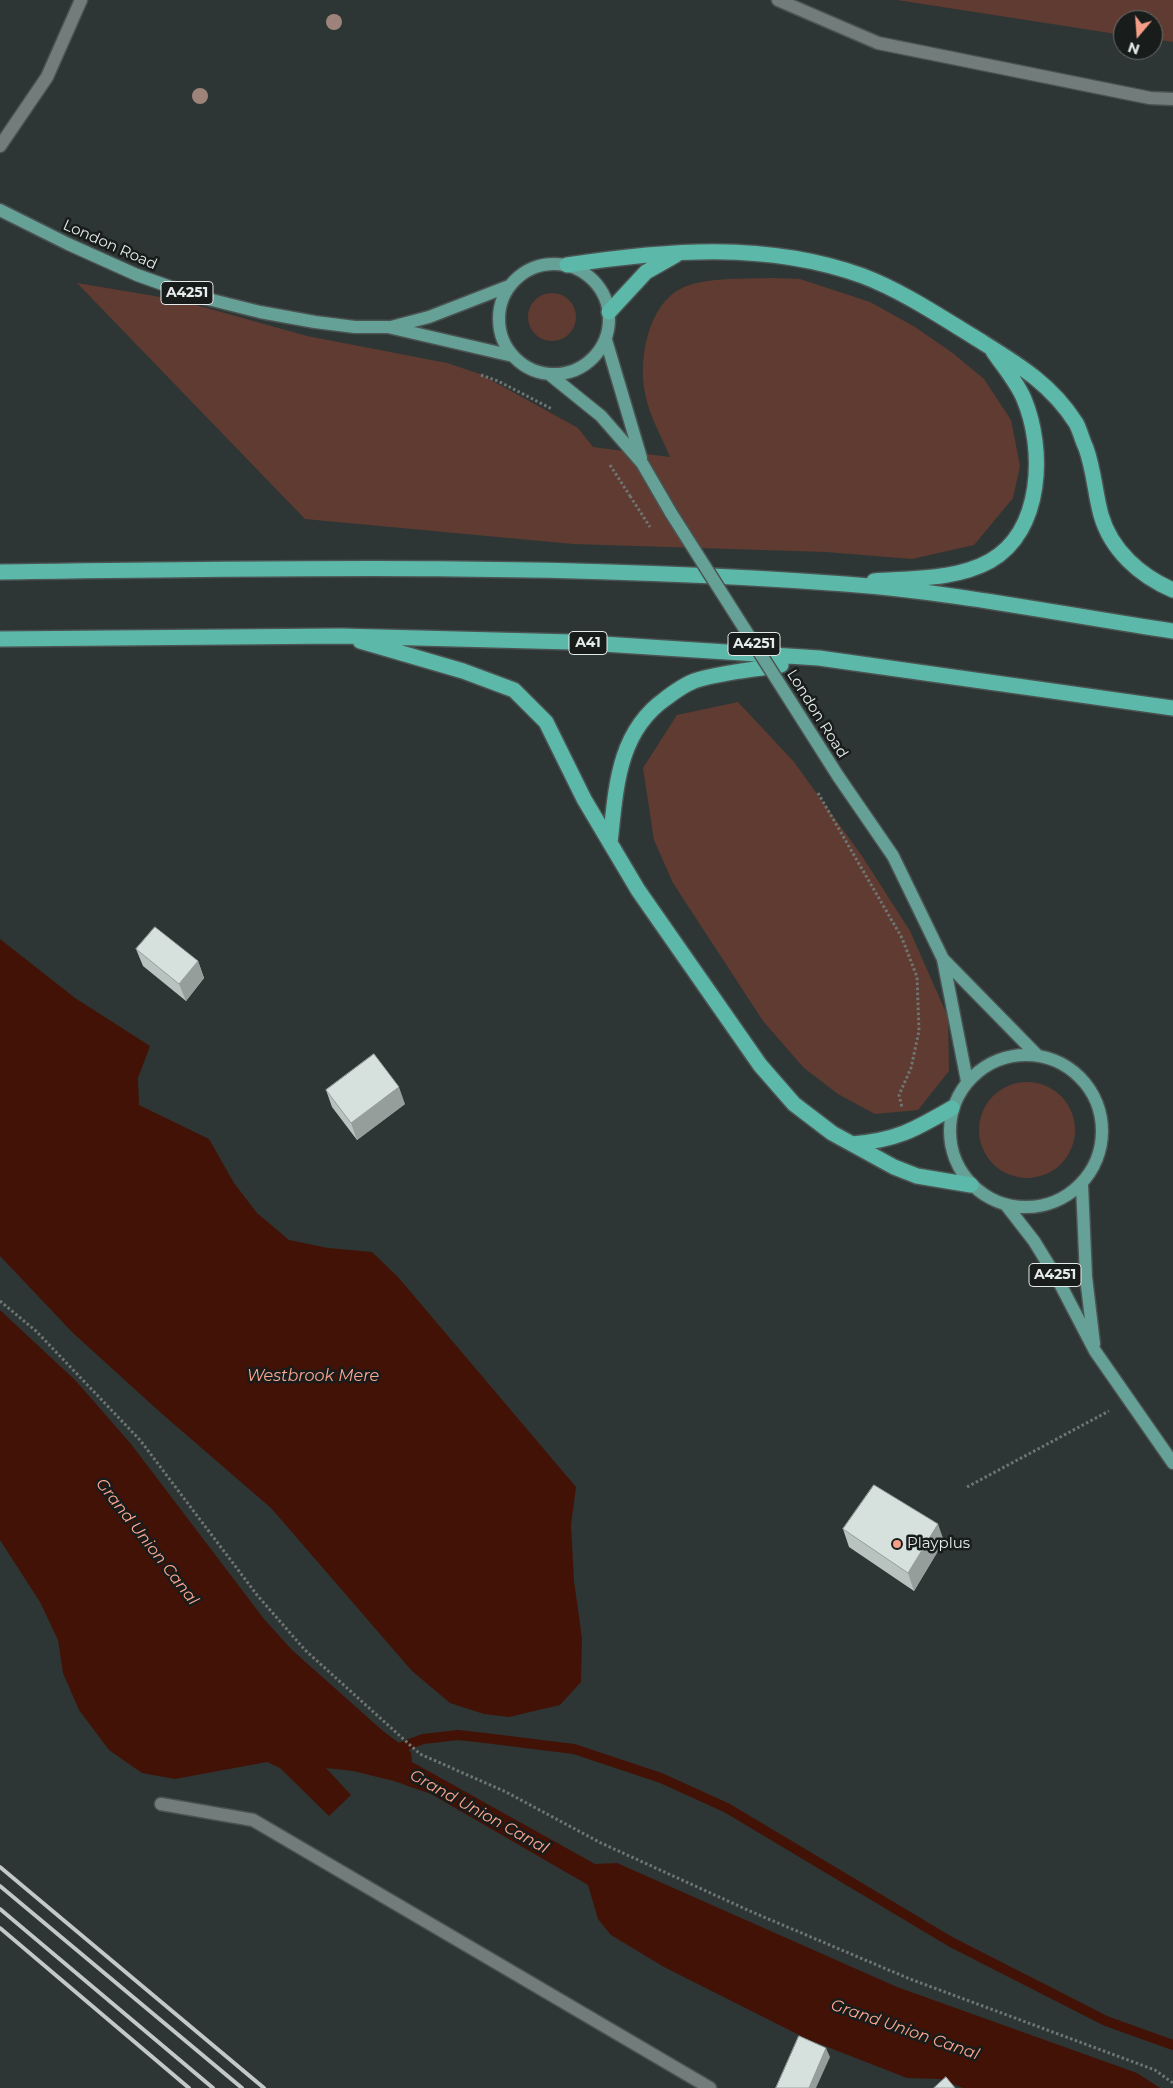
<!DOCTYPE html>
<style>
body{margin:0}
#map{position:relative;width:1173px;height:2088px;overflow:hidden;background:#2d3634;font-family:Montserrat,sans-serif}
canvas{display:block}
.north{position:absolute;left:1113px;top:10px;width:50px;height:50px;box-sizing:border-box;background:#181c1b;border:1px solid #6a6f6e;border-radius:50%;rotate:198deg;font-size:14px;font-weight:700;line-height:20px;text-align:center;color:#e5ebea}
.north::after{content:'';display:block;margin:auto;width:18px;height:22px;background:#f49e88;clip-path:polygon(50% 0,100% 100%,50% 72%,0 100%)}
</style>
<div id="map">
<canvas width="1173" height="2088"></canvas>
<div class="north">N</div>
</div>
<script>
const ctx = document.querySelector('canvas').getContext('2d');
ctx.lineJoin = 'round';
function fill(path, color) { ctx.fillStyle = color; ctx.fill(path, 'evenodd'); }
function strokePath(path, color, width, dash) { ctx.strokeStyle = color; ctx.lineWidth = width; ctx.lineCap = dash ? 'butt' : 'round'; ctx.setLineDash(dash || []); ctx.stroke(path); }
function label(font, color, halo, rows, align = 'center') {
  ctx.font = font + ' Montserrat,sans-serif'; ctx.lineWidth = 5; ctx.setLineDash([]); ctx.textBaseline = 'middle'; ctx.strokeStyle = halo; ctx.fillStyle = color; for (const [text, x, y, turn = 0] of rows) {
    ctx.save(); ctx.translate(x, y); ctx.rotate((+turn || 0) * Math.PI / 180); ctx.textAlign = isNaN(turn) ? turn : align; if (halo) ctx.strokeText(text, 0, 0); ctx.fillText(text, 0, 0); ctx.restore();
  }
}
const green = new Path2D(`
 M897,0h276v42l-20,-3v-19h-30v15z
 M770,278l30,1 70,23 45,25 39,27 30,25 27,41 9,46 -7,32 -39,47 -62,14 -86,-7 -253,-8 -268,-25 -228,-236 101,17 129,36 140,27 33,11 98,54 15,19 77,10c-8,-20 -21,-41 -25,-64 -7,-33 3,-89 37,-105 23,-11 62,-9 88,-10z
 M528 317a24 24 0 1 1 48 0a24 24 0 1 1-48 0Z
 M738,702l56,60 68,94 48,75 38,86 1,54 -31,39 -43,4 -37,-20 -34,-26 -41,-47 -90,-138 -19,-43 -11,-72 34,-53z
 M979 1130a48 48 0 1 1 96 0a48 48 0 1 1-96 0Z`);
const water = new Path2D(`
 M0,939l75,59 75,48 -12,32 1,27 70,34 25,44 23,30 32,27 39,8 44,4 26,25 178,210 -5,38 3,56 8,57 -1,44 -21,23 -51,12 -25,-3 -34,-11 -38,-32 -141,-163 -110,-95 -88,-80 -73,-77z
 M0,1310l76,71 55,63 133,175 28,31 91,81 28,21 1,10 183,102 22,-1 280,124 240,86 23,15h-197l-23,-9 -33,-1 -100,-39 -143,-72 -53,-32 -13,-16 -10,-34 -157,-91 -37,-13 -41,-10 -27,-3 25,27 -22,21 -49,-48 -13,-6 -92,17 -33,-6 -33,-23 -30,-40 -16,-37 -5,-33 -18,-38 -40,-62z`);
const stream = new Path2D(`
 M394,1750l29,-11 35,-4 27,3 89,11 87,29 66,30 224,134 155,79 67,24`);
const path = new Path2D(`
 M481,375l17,6 54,28
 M610,465l20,31
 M818,793l84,145 15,39 2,54 -8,37 -12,27 3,12
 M0,1301l36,30 104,109 117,155 48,55 115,104 86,38 95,51 151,69 158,67 245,91 18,13
 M967,1487l142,-76`);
const lane = new Path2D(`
 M778,0l100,43 272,55 23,1
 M0,146l47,-69 34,-77
 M161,1804l92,16 457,268`);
const primary = new Path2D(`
 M0,210l68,34 69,31 59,21 64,16 55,10 40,5h33l125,29
 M499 319a55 55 0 1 1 110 0a55 55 0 1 1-110 0Z
 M391,327l38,-10 80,-31
 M606,340l35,118
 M549,374l52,42 41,47 29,50
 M838,776l55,80 50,103 24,122
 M943,959l94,96
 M950 1131a76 76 0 1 1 152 0a76 76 0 1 1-152 0Z
 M1082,1185l4,92 8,67
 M1006,1205l28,36 24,39 37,71 78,112`);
const highway = new Path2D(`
 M567,265c99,-15 199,-24 296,11 39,15 75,39 111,61 40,25 76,45 102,86 4,7 6,17 10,25 8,22 9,45 15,67 10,35 39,61 72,75
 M609,312l37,-40 30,-17
 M0,572c282,-4 564,-9 845,12 110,8 219,31 328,47
 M874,581c37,-3 82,-1 116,-20 53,-30 55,-112 34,-162 -7,-17 -21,-33 -31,-48
 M0,639l341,-3 231,6 247,16 354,50
 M360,641l103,30 51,19 32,32 38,77 54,91 122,175 34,39 38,29 62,34 23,9 54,9
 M610,843c6,-53 7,-110 55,-144 9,-7 19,-14 29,-18 27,-9 59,-11 87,-16
 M852,1144c45,-4 62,-14 100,-36`);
const rail = new Path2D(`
 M0,1867l264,221
 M0,1886l242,202
 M0,1909l213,179
 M0,1928l189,160`);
const pathBridge = new Path2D(`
 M630,496l20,31`);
const primaryBridge = new Path2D(`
 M671,513l167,263`);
const trees = [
 [334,22],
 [200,96]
];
const wall = new Path2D(`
 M136,949l62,12 6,17 -18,23 -43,-35z
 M326,1090l79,14 -48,36 -25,-33z
 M843,1529l101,12 -30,50 -65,-44z`);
const shadedWall = new Path2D(`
 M198,961l6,17 -18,23 -7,-17z
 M399,1087l6,17 -48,36 -6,-17z
 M938,1524l6,17 -30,50 -6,-18z
 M826,2048l4,9 -14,31h-7z`);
const building = new Path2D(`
 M155,927l43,34 -19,23 -43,-35z
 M374,1054l25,33 -48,36 -25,-33z
 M874,1485l64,39 -30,49 -65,-44z
 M799,2036l27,12 -17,40h-33z
 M946,2077l9,11h-21z`);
const markers = [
 [897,1544,5,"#f49e88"]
];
const shields = [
 [187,293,52],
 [588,643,38],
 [754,644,52],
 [1055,1275,52]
];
const shieldNames = [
 ["A4251",187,293],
 ["A41",588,643],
 ["A4251",754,644],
 ["A4251",1055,1275]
];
const streetNames = [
 ["London Road",110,245,24],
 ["London Road",817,714,58]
];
const poiNames = [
 ["Playplus",907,1544]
];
const waterNames = [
 ["Westbrook Mere",313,1376],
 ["Grand Union Canal",147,1542,52],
 ["Grand Union Canal",479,1812,29],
 ["Grand Union Canal",905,2030,19]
];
fill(green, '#603b31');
fill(water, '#431206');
strokePath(stream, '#431206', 10);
strokePath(lane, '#4b5352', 15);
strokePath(primary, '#4b5352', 15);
strokePath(highway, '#4b5352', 18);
strokePath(path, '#6e7674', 3, [2.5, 2.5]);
strokePath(lane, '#727c7a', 12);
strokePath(primary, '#65a196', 12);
strokePath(highway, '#5cb9a9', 15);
strokePath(rail, '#c3c9c8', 4);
strokePath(primaryBridge, '#4b5352', 15, []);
strokePath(pathBridge, '#6e7674', 3, [2.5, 2.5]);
strokePath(primaryBridge, '#65a196', 12);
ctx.fillStyle = '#9d837a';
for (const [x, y] of trees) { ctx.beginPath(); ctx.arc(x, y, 8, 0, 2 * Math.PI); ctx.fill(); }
fill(wall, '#b8c2bf');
fill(shadedWall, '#969e9b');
fill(building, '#d6e1de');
strokePath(building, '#969e9b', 1);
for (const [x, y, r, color] of markers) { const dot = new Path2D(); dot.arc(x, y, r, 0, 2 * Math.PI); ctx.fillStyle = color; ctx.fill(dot); strokePath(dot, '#181c1b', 2); }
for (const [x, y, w] of shields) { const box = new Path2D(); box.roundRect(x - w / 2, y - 11.5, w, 23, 4); ctx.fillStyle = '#181c1b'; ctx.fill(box); strokePath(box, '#e5ebea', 1); }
label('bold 14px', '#e5ebea', null, shieldNames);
label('15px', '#e5ebea', '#181c1b', streetNames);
label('15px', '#e5ebea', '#181c1b', poiNames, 'left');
label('italic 16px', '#fea791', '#181c1b', waterNames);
</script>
